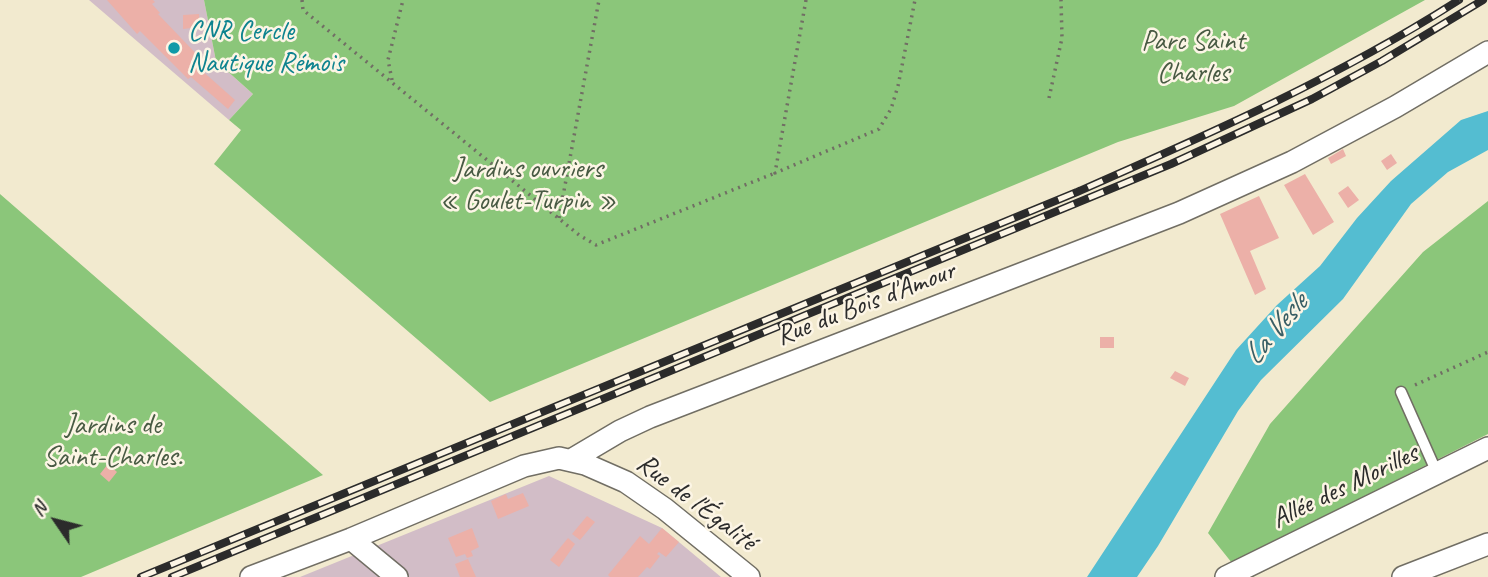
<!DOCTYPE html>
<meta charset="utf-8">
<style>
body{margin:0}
#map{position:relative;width:1488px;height:577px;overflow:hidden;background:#f2eacf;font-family:Caveat,sans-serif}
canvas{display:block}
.north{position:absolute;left:21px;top:486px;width:70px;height:70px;-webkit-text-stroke:5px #fcf5e5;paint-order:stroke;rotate:305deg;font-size:19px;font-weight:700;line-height:28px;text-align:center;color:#2b2b2b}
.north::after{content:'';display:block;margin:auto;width:24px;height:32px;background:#2b2b2b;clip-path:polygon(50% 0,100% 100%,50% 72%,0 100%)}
</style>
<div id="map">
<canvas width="1488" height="577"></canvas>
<div class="north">N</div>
</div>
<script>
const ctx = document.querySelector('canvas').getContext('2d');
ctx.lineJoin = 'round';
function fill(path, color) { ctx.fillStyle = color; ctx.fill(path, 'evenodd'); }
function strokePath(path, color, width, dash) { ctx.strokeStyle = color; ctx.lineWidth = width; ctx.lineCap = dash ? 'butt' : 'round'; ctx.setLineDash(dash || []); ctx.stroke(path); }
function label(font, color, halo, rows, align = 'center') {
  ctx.font = font + ' Caveat,sans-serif'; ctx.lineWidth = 5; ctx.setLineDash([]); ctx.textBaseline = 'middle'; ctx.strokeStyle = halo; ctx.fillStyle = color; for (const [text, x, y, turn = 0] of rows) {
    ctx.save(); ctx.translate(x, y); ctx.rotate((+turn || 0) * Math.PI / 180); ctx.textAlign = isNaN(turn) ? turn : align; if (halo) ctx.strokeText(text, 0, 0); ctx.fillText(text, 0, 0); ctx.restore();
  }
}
const industrial = new Path2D(`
 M89,0h115l12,61 37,33 -24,26z
 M549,476l113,52 59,49h-421z`);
const green = new Path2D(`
 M204,0h1221l-191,106 -116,36 -628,260 -276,-238 27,-34 -12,-10 24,-26 -37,-33z
 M0,194l323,281 -242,102h-81z
 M1488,201v233l-256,129 -24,-30 62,-109 153,-172z`);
const water = new Path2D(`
 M1488,111v39l-40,22 -37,32 -68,95 -82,81 -23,31 -80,135 -21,31h-50l149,-227 41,-45 43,-39 37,-48 34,-37 70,-61z`);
const building = new Path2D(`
 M107,0h46l2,2 -3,2 8,9 -2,1 47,49 -6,5 36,32 -7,9 -37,-32 -3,2 -48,-48 -3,3z
 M199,14l1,13 -17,2v-14z
 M1343,149l3,7 -15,8 -3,-6z
 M1391,154l6,9 -10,7 -6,-9z
 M1305,174l29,48 -21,13 -29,-50z
 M1348,186l11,14 -11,8 -10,-15z
 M1259,196l20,42 -29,13 16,38 -11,6 -35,-81z
 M1100,337h14v11h-14z
 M1175,371l14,7 -4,8 -15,-8z
 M108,464l9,8 -8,10 -9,-8z
 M523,493l6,13 -31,13 -7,-18 15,-7 2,5z
 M587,516l8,6 -15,18 -8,-6z
 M472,528l7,19 -8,4 2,5 -6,2 -2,-4 -9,3 -8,-19z
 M662,528l17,14 -13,15 -7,-5 -2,2 3,2 -10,13 -3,-2 -9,10h-28l-2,-2 32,-39 9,8z
 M568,538l7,6 -16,23 -9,-7z
 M468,559l8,18h-16l-5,-13z`);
const path = new Path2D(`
 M302,0l1,10 276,225 17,10 179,-72
 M806,0l-31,173 104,-44 12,-20 7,-23 17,-86
 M392,80l-4,-20 15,-60
 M1049,98l13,-60 -1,-38
 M559,218l40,-218
 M1415,385l73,-33`);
const lane = new Path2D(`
 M1401,392l36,81`);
const street = new Path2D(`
 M571,460l49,-29 30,-14 529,-204 113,-51 103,-55 93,-55
 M351,539l46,38
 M251,577l100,-38 173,-73 35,-8 26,6 41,18 39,27 84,68
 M1226,577l262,-129
 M1403,577l85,-33`);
const rail = new Path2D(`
 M141,577l936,-385c132,-58 260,-114 382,-192
 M172,577l999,-413 141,-65 70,-38 101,-61`);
const markers = [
 [174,48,7,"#0f9aa8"]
];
const cultureNames = [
 ["CNR Cercle",188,32],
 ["Nautique Rémois",188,64]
];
const parkNames = [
 ["Parc Saint",1193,42],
 ["Charles",1193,74],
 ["Jardins ouvriers",528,170],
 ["« Goulet-Turpin »",528,202],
 ["Jardins de",113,426],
 ["Saint-Charles.",113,458]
];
const streetNames = [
 ["Rue du Bois d'Amour",866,304,-21],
 ["Allée des Morilles",1345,487,-26],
 ["Rue de l'Égalité",696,503,37]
];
const waterNames = [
 ["La Vesle",1276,330,-50]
];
fill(industrial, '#d2bdc7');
fill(green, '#8bc67a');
fill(water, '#54bdd1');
fill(building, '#ecb0a8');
strokePath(lane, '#716e64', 13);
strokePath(street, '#716e64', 24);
strokePath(path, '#716e64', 3.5, [2, 5]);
strokePath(lane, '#fff', 10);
strokePath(street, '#fff', 21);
strokePath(rail, '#2b2b2b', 8);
strokePath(rail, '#fcf5e5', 5, [16]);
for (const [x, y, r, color] of markers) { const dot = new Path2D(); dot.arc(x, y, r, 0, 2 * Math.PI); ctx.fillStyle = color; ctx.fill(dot); strokePath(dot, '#fcf5e5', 2.5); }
label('28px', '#0d838f', '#fcf5e5', cultureNames, 'left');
label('28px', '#485a43', '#fcf5e5', parkNames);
label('28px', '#2b2b2b', '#fcf5e5', streetNames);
label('italic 30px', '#395e65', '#fcf5e5', waterNames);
</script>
